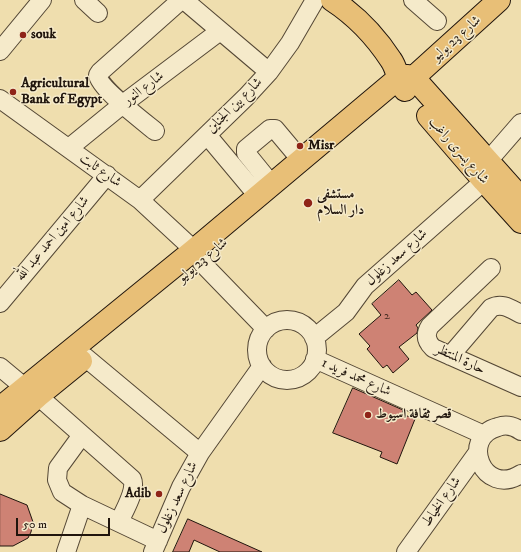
<!DOCTYPE html>
<meta charset="utf-8">
<style>
body{margin:0}
#map{position:relative;width:521px;height:552px;overflow:hidden;background:#efdeae;font-family:"IM FELL DW Pica",serif}
canvas{display:block}
.scale{position:absolute;left:16px;top:518px;width:94px;height:18px;box-sizing:border-box;border:2px solid #20150d;border-top:0;padding-left:5px;font-size:12px;line-height:14px;white-space:nowrap;color:#20150d;-webkit-text-stroke:3px #f5eaca;paint-order:stroke}
</style>
<div id="map">
<canvas width="521" height="552"></canvas>
<div class="scale">50 m</div>
</div>
<script>
const ctx = document.querySelector('canvas').getContext('2d');
ctx.lineJoin = 'round';
function fill(path, color) { ctx.fillStyle = color; ctx.fill(path, 'evenodd'); }
function strokePath(path, color, width, dash) { ctx.strokeStyle = color; ctx.lineWidth = width; ctx.lineCap = dash ? 'butt' : 'round'; ctx.setLineDash(dash || []); ctx.stroke(path); }
function label(font, color, halo, rows, align = 'center') {
  ctx.font = font + ' "IM FELL DW Pica",Amiri,serif'; ctx.lineWidth = 3; ctx.setLineDash([]); ctx.textBaseline = 'middle'; ctx.strokeStyle = halo; ctx.fillStyle = color; for (const [text, x, y, turn = 0] of rows) {
    ctx.save(); ctx.translate(x, y); ctx.rotate((+turn || 0) * Math.PI / 180); ctx.textAlign = isNaN(turn) ? turn : align; if (halo) ctx.strokeText(text, 0, 0); ctx.fillText(text, 0, 0); ctx.restore();
  }
}
const building = new Path2D(`
 M399,280l13,15 4,-3 16,18 -16,15 2,3 -1,5 -18,14 10,12 -16,14 -6,-8 -4,3 -16,-19 3,-3 -11,-12 22,-19 -9,-11z
 M353,388l50,22 -1,4 13,5 -18,45 -17,-7 2,-5 -49,-19z
 M0,494l27,11 6,17 -2,10 -3,6 -15,8h-13z
 M188,519l74,33h-42l-26,-12 -5,12h-16z`);
const minor = new Path2D(`
 M84,0l14,13
 M184,0l85,72
 M413,0l24,21
 M0,51l42,-51
 M0,99l140,101 54,50
 M155,131c-11,-9 -57,-44 -57,-56l2,-3 81,-72
 M207,135l51,61
 M69,148l54,-44 97,-73
 M488,161l33,-38
 M272,185l-26,-32v-4l24,-20h5l26,31
 M140,200l106,-103 23,-25 21,-29 25,-43
 M202,263l64,66
 M491,268l-61,58c-5,8 -4,15 3,22l88,39
 M0,303l107,-128
 M257 350a30 30 0 1 1 60 0a30 30 0 1 1-60 0Z
 M314,338l32,-26 19,-26 119,-105
 M450,356l41,-48c11,-6 20,1 30,6
 M85,357l115,96
 M315,359l169,76
 M0,367l24,20
 M38,396l94,83c5,11 -8,32 -13,43
 M521,431c-7,-5 -15,-7 -23,-4 -39,10 -15,71 23,47
 M82,435l-24,33 -1,12 5,12 20,13 76,36
 M66,552l16,-47
 M153,552l28,-65 19,-34 62,-87
 M406,552l72,-100`);
const major = new Path2D(`
 M332,0c23,15 44,37 59,60 7,10 6,21 14,30
 M403,87l96,-87
 M428,116l56,65 37,41
 M0,408l194,-158 207,-174h7l6,2 107,120
 M0,430l38,-34 43,-35`);
const markers = [
 [23,35,4,"#8f2418"],
 [13,92,4,"#8f2418"],
 [300,146,4,"#8f2418"],
 [308,203,5,"#8f2418"],
 [368,415,4,"#8f2418"],
 [159,494,4,"#8f2418"]
];
const numberNames = [
 ["2",387,317]
];
const poiNames = [
 ["souk",31,35],
 ["Agricultural",21,84],
 ["Bank of Egypt",21,100],
 ["Misr",308,146],
 ["مستشفى",317,195],
 ["دار السلام",317,211],
 ["قصر ثقافة اسيوط",376,415],
 ["Adib",151,494,"right"]
];
const streetNames = [
 ["شارع 23 يوليو",457,39,-42],
 ["شارع النور",144,89,-37],
 ["شارع بين الجناين",235,106,-45],
 ["شارع يسرى راغب",458,151,49],
 ["شارع ثابت",100,171,35],
 ["شارع امين احمد عبد الله",53,239,-50],
 ["شارع سعد زغلول",397,258,-42],
 ["شارع 23 يوليو",203,261,-40],
 ["حارة المنتظر",460,360,25],
 ["شارع محمد فريد 1",356,378,24],
 ["شارع سعد زغلول",178,498,-65],
 ["شارع الخياط",442,502,-55]
];
fill(building, '#ce8274');
strokePath(building, '#20150d', 1);
strokePath(minor, '#544735', 20);
strokePath(major, '#20150d', 24);
strokePath(minor, '#f5eaca', 18);
strokePath(major, '#e8bf77', 22);
for (const [x, y, r, color] of markers) { const dot = new Path2D(); dot.arc(x, y, r, 0, 2 * Math.PI); ctx.fillStyle = color; ctx.fill(dot); strokePath(dot, '#f5eaca', 1.5); }
label('12px', '#4c3027', null, numberNames);
label('bold 14px', '#20150d', '#f5eaca', poiNames, 'left');
label('14px', '#20150d', '#f5eaca', streetNames);
</script>
